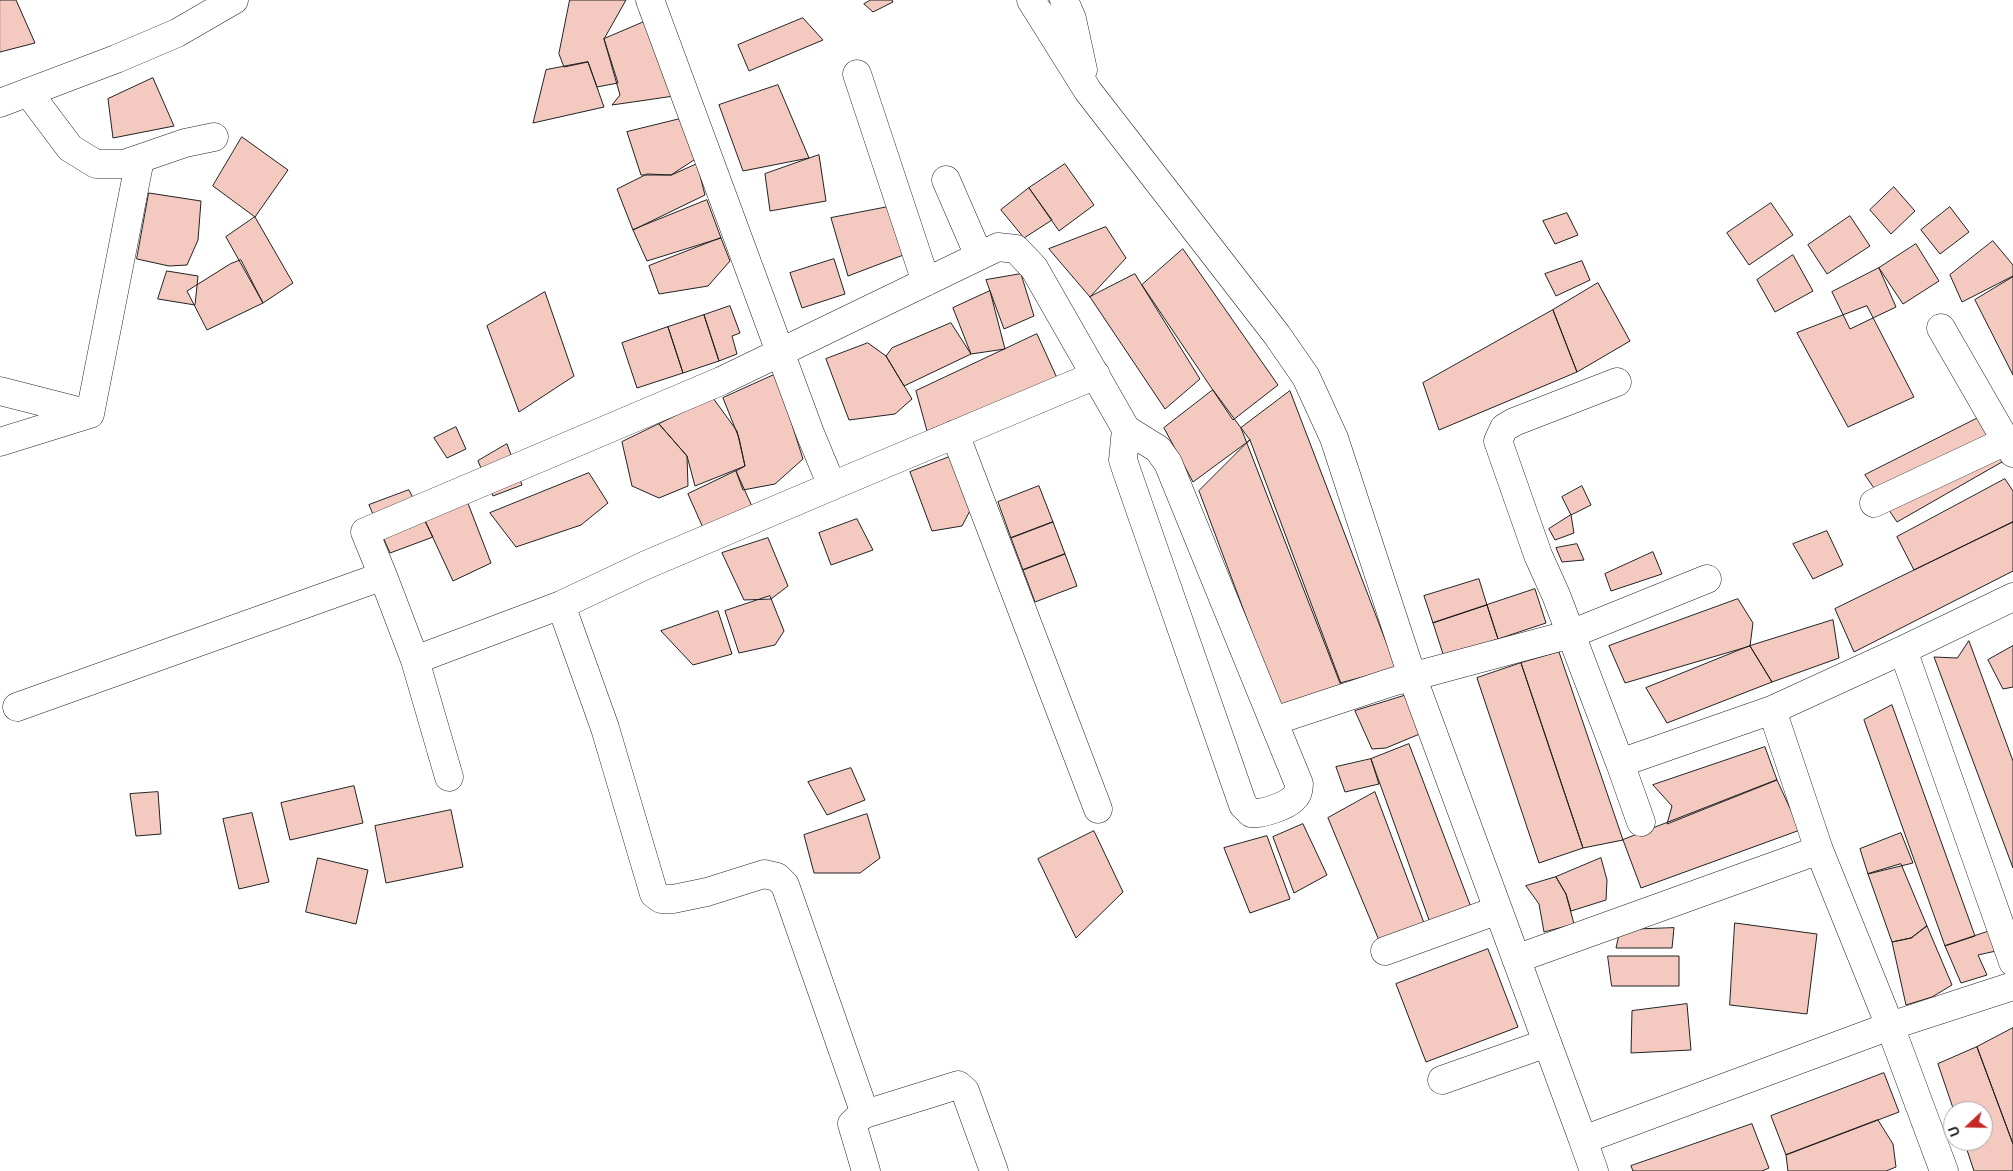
<!DOCTYPE html>
<style>
body{margin:0}
#map{position:relative;width:2013px;height:1171px;overflow:hidden;background:#fff;font-family:Figtree,sans-serif}
canvas{display:block}
.north{position:absolute;left:1943px;top:1101px;width:50px;height:50px;box-sizing:border-box;background:#fff;border:1px solid #a7a7a7;border-radius:50%;rotate:249deg;font-size:14px;font-weight:700;line-height:20px;text-align:center;color:#222}
.north::after{content:'';display:block;margin:auto;width:18px;height:22px;background:#c62828;clip-path:polygon(50% 0,100% 100%,50% 72%,0 100%)}
</style>
<div id="map">
<canvas width="2013" height="1171"></canvas>
<div class="north">U</div>
</div>
<script>
const ctx = document.querySelector('canvas').getContext('2d');
ctx.lineJoin = 'round';
function fill(path, color) { ctx.fillStyle = color; ctx.fill(path, 'evenodd'); }
function strokePath(path, color, width, dash) { ctx.strokeStyle = color; ctx.lineWidth = width; ctx.lineCap = dash ? 'butt' : 'round'; ctx.setLineDash(dash || []); ctx.stroke(path); }
const building = new Path2D(`
 M0,0h16l19,43 -35,9z
 M570,0h56l-22,39 14,44 -21,4 -9,-25 -24,5 -5,-13z
 M871,0h21l1,2 -20,10 -9,-8z
 M803,18l20,22 -74,31 -11,-26z
 M651,19l23,77 -62,9 8,-10 -16,-56z
 M588,62l16,45 -71,16 13,-53z
 M153,78l21,48 -61,12 -5,-39z
 M778,85l31,73 -66,13 -24,-66z
 M680,119l17,39 -26,17h-30l-14,-43z
 M242,137l46,33 -33,47 -42,-31z
 M819,155l7,46 -56,10 -5,-37z
 M697,164l8,31 -72,35 -16,-41 30,-15 24,1z
 M1065,164l29,41 -35,26 -30,-43z
 M1894,187l21,24 -24,23 -21,-24z
 M1029,188l23,32 -28,18 -23,-28z
 M149,193l52,8 -3,39 -11,25 -18,1 -32,-7z
 M707,200l14,38 -74,23 -14,-31z
 M1771,203l22,32 -44,30 -22,-32z
 M888,207l18,47 -58,22 -17,-58z
 M1950,207l19,25 -29,22 -19,-24z
 M1567,213l11,22 -23,9 -12,-23z
 M1850,216l20,30 -43,28 -19,-29z
 M255,217l38,66 -30,20 -37,-66z
 M1106,227l20,31 -36,39 -41,-48z
 M721,238l9,23 -22,25 -49,8 -10,-28z
 M1993,241l20,24v11l-51,26 -12,-27z
 M1916,244l23,37 -36,23 -24,-36z
 M1183,249l95,136 -45,35 -91,-135z
 M1793,255l20,36 -38,21 -18,-32z
 M834,259l11,35 -43,14 -12,-35z
 M241,260l22,43 -56,27 -20,-39 43,-27z
 M1582,261l8,19 -34,16 -11,-22z
 M1879,268l17,39 -46,22 -18,-37z
 M167,271l31,5 -3,29 -37,-6z
 M1021,274l13,42 -30,13 -18,-49z
 M1135,274l65,105 -35,30 -75,-112z
 M2013,277v98l-38,-75z
 M1598,283l32,58 -53,31 -24,-62z
 M990,291l15,58 -34,5 -18,-46z
 M545,292l29,84 -55,36 -32,-86z
 M730,306l10,27 -8,3 5,18 -18,7 -15,-46z
 M1867,306l47,91 -66,30 -51,-94z
 M1553,310l24,62 -138,58 -16,-47z
 M704,315l15,46 -36,12 -15,-46z
 M951,323l20,31 -67,32 -18,-30 6,-8z
 M668,327l15,46 -46,15 -15,-45z
 M1037,334l20,44 -130,53 -11,-40z
 M868,343l18,13 26,43 -17,15 -46,6 -23,-61z
 M776,374l27,85 -28,25 -32,6 -7,-19 9,-5 -6,-28 -16,-40z
 M1213,390l37,50 -57,42 -29,-54z
 M1290,391l106,277 -56,15 -99,-255z
 M713,398l24,33 8,35 -50,20 -8,-30 -28,-32z
 M1980,417l22,45 -105,60 -32,-47z
 M659,424l28,32 1,30 -29,12 -27,-12 -10,-44z
 M456,427l10,22 -19,9 -13,-20z
 M1250,440l96,257 -62,21 -85,-227z
 M507,444l15,41 -29,11 -15,-35z
 M952,456l22,47 -12,23 -30,5 -22,-59z
 M736,471l19,42 -51,17 -16,-36z
 M589,473l19,30 -27,22 -65,22 -26,-34z
 M2005,479l8,12v31l-99,48 -17,-33z
 M1039,486l14,36 -42,16 -13,-36z
 M1582,486l9,19 -20,10 -9,-18z
 M409,490l24,47 -43,16 -21,-48z
 M464,493l27,70 -38,18 -32,-69z
 M1571,515l3,18 -19,7 -6,-11z
 M857,519l16,31 -42,15 -12,-32z
 M1053,522l12,32 -42,16 -12,-32z
 M2013,522v49l-159,81 -19,-43z
 M1827,531l16,34 -30,14 -20,-35z
 M768,538l20,48 -17,13 -27,1 -22,-47z
 M1577,544l7,16 -22,2 -6,-14z
 M1653,552l9,22 -51,17 -6,-17z
 M1065,554l12,32 -42,16 -12,-32z
 M1479,579l8,26 -54,18 -9,-27z
 M1535,589l11,34 -48,16 -11,-34z
 M770,596l14,35 -9,14 -36,8 -14,-42z
 M1738,599l15,24 -3,23 -125,37 -16,-37z
 M1487,605l11,34 -54,18 -11,-34z
 M718,611l14,43 -39,11 -32,-34z
 M1833,620l6,38 -67,24 -22,-36z
 M1969,641l44,120v107l-79,-211 23,1z
 M1750,646l22,36 -105,41 -21,-35z
 M2013,646v41l-10,2 -15,-29z
 M1559,652l64,188 -40,8 -62,-185z
 M1521,663l62,185 -44,15 -62,-185z
 M1410,694l12,39 -36,15 -14,1 -17,-38z
 M1892,705l83,231 -30,10 -81,-226z
 M1409,744l65,171 -41,16 -62,-172z
 M1765,747l12,33 -110,44 5,-18 -19,-21z
 M1371,759l8,25 -34,8 -9,-25z
 M851,768l14,32 -38,15 -19,-33z
 M1777,780l23,50 -159,58 -18,-48z
 M354,786l9,37 -73,17 -9,-37z
 M158,792l3,42 -25,2 -6,-42z
 M1375,792l52,139 -44,19 -55,-132z
 M451,810l12,57 -77,16 -11,-57z
 M252,813l17,69 -30,7 -16,-70z
 M867,814l13,44 -20,15h-46l-10,-38z
 M1303,824l24,51 -33,18 -21,-56z
 M1094,831l29,61 -47,46 -38,-79z
 M1901,833l12,30 -45,11 -8,-25z
 M1267,836l23,63 -40,14 -26,-65z
 M318,858l50,12 -12,54 -50,-12z
 M1601,858l6,22 -1,20 -35,11 -5,-17 -10,-17z
 M1901,864l26,62 -16,12 -19,4 -24,-68z
 M1556,877l10,17 8,30 -30,8 -5,-28 -13,-18z
 M1735,923l82,11 -10,80 -77,-9z
 M1927,926l25,59 -20,12 -26,8 -14,-63 19,-4z
 M1674,928l-2,20h-56l4,-18z
 M1990,931l6,20 -18,4 9,20 -26,8 -16,-37z
 M1488,949l30,78 -92,35 -30,-78z
 M1608,956h71v30h-67z
 M1687,1004l4,46 -60,3 1,-42z
 M2013,1028v116l-36,-97z
 M1977,1047l36,97v27h-39l-10,-30h19v-30h-29l-16,-47z
 M1884,1073l15,39 -113,43 -15,-39z
 M1878,1120l15,24 3,23 -10,4h-98l-2,-16z
 M1752,1124l17,44 -7,3h-129l-2,-5z`);
const minor = new Path2D(`
 M1031,0l57,91 189,244 29,42 28,61 78,238 171,464 307,-114 123,-40
 M1064,0l8,19 11,51
 M857,74l69,208
 M28,92l42,56 26,16h28l61,-21 29,-6
 M0,103l116,-44 61,-26 57,-33
 M946,180l33,76
 M1941,328l72,125
 M1617,382l-103,40 -10,6 -6,13 40,114 18,40 64,168 152,-53
 M0,391l90,23
 M955,434l143,375
 M0,442l90,-28 50,-255
 M832,486l264,-111
 M1874,503l132,-62
 M383,576l-18,-44 356,-151 277,-134 18,2 18,19 92,161 -3,31 4,12 116,333 8,8c9,2 35,-7 42,-14 5,-4 6,-9 6,-15l-131,-321 -10,-14 -32,-20
 M561,605l44,123 49,166 7,5h12l34,-7 57,-18 13,3 8,8 80,229 -8,5 -5,5 14,47
 M1903,650l110,312
 M17,707l366,-131 32,84
 M1274,721l118,-39 179,-48 136,-55
 M1620,763l21,59
 M449,777l-34,-117 146,-55 85,-40 186,-79 -22,-53 -160,-433
 M1385,951l113,-41
 M1516,959l303,-109
 M1442,1080l105,-37
 M865,1114l93,-29 7,6 29,80
 M1583,1140l11,31
 M1944,1171l-54,-145 -71,-176 -47,-140 131,-60 110,-53`);
fill(building, '#f3c9c0');
strokePath(building, '#222', 1);
strokePath(minor, '#222', 29);
strokePath(minor, '#fff', 28);
</script>
